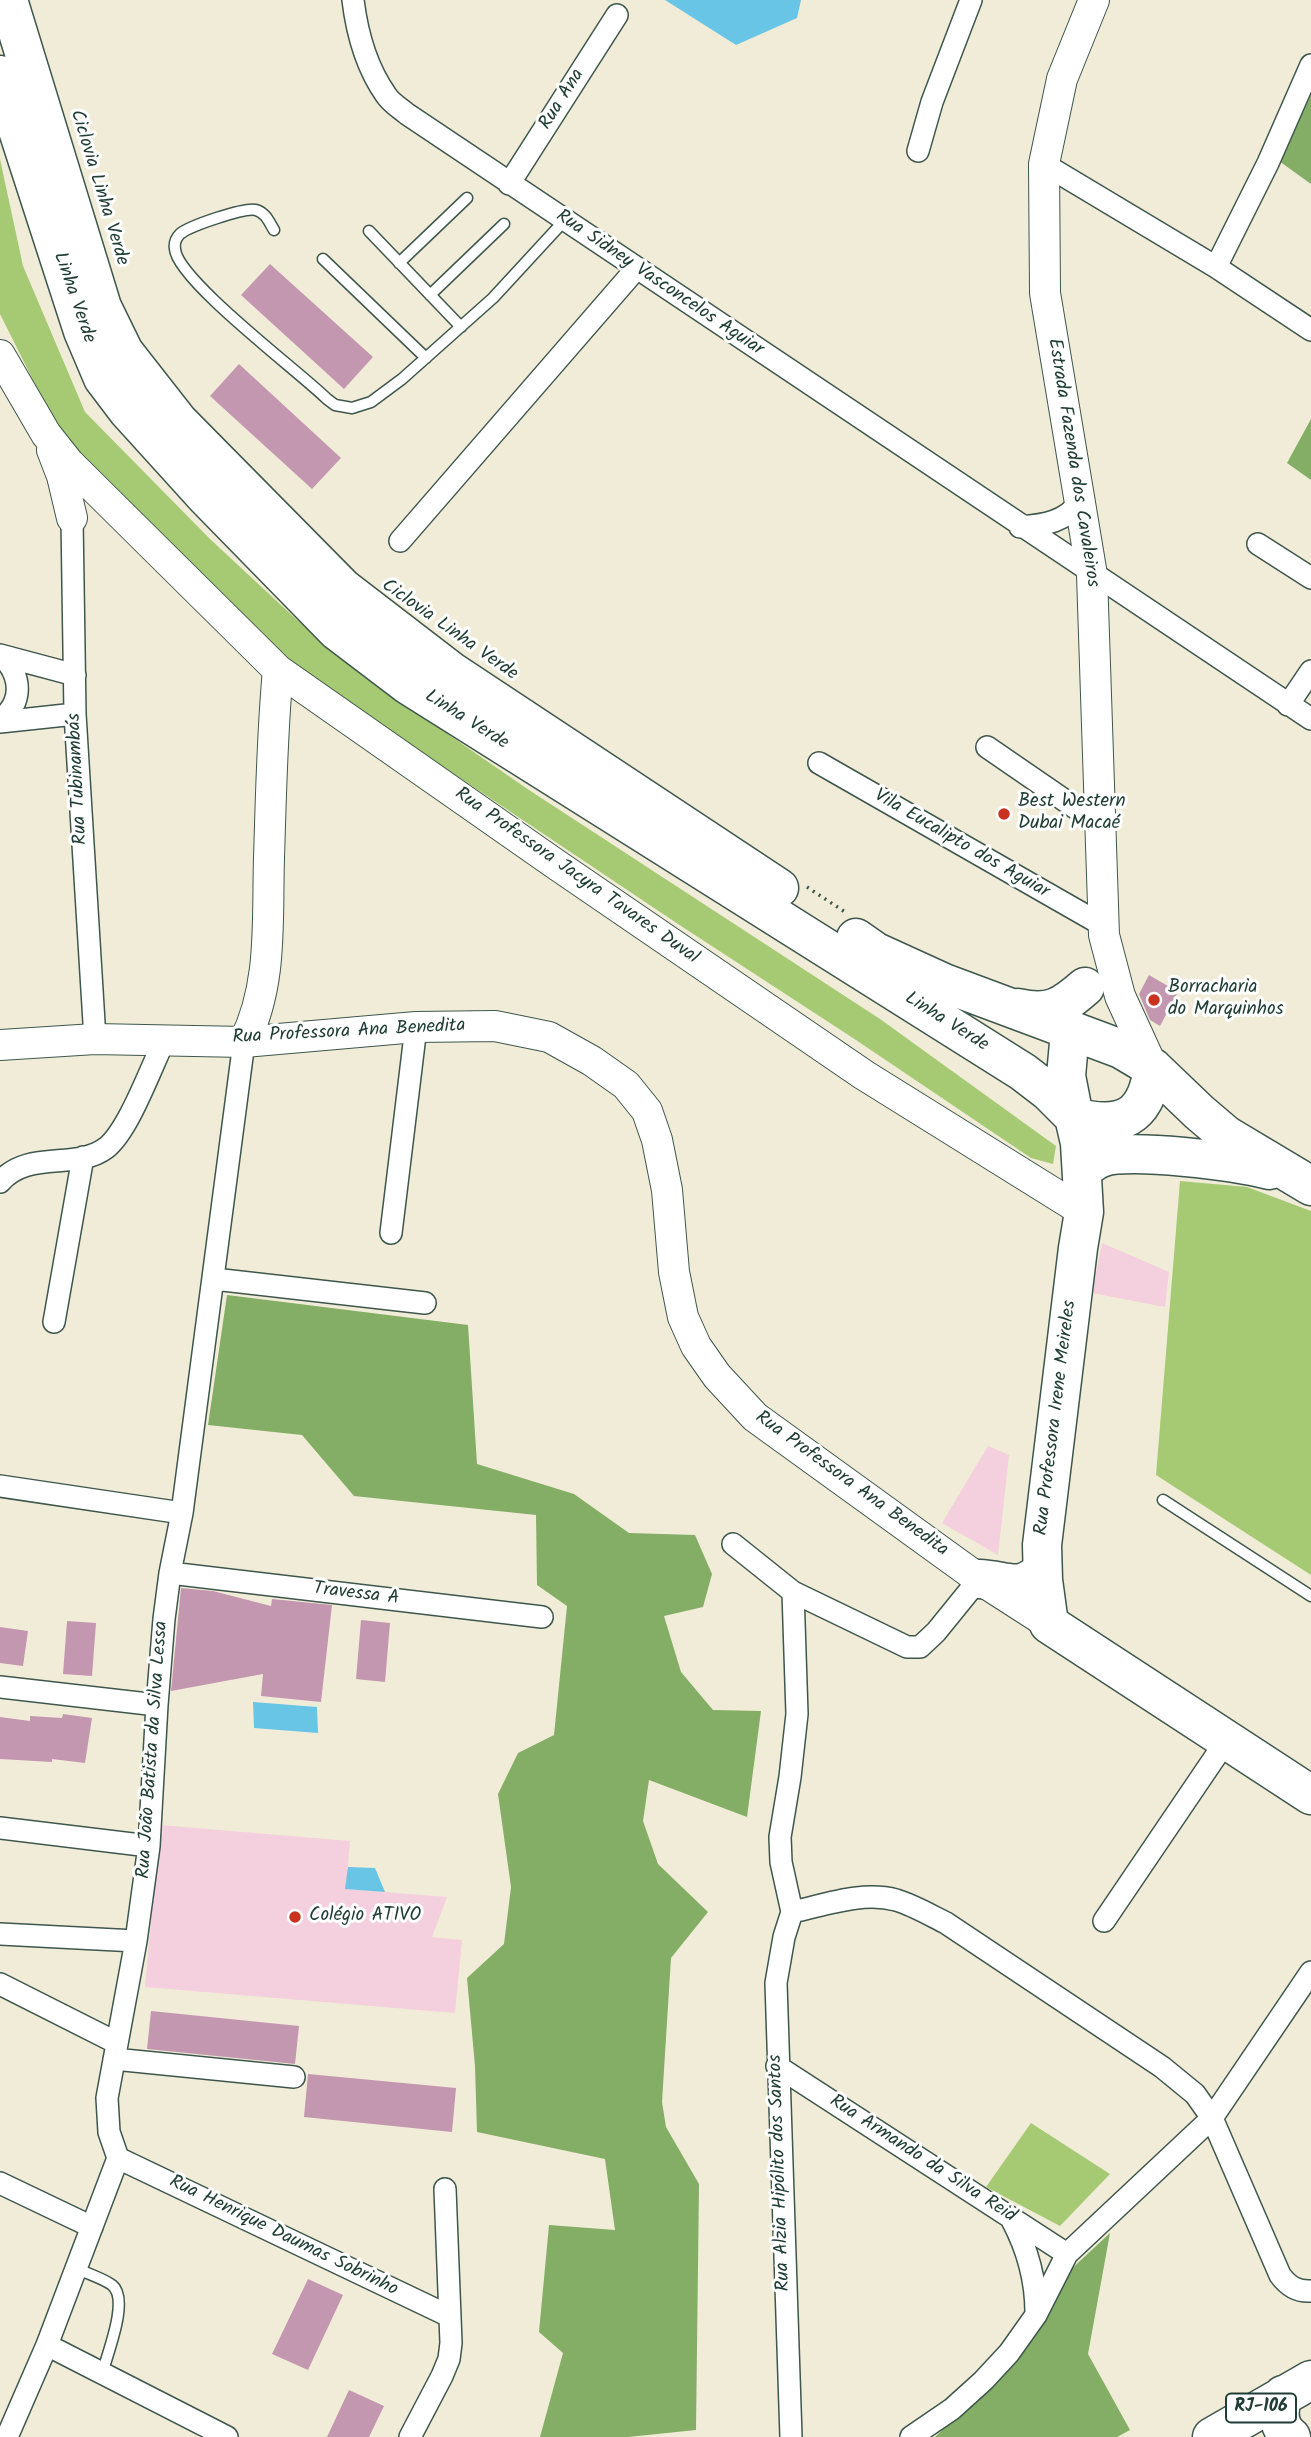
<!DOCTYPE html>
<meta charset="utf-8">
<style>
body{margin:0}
canvas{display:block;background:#f1ecd7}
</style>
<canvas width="1311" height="2437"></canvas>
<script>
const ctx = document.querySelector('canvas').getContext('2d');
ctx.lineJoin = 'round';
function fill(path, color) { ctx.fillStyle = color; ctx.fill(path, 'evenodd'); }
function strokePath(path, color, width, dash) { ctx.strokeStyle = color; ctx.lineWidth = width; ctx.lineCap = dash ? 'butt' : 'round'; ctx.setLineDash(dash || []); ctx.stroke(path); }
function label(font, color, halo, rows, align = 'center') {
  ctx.font = font + ' Kalam,sans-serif'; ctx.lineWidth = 6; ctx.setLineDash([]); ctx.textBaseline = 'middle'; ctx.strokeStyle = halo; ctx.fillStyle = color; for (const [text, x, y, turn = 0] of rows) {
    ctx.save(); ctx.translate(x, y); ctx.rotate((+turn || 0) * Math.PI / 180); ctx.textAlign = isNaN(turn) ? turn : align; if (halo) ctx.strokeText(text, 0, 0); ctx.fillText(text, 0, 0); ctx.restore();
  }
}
const built = new Path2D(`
 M1102,1243l67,29 -4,35 -73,-14z
 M988,1446l21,9 -11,100 -56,-32z
 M160,1825l190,16 -4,48 101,8 -15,40 30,3 -7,73 -310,-26z`);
const green = new Path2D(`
 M0,159l23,107 62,146 125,127 86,80 79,65 154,106 351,229 176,127 -3,18 -22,-6 -175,-118 -178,-116 -303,-203 -99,-63 -213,-218 -63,-126z
 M1180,1181l67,6 64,24v364l-155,-100z
 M1031,2123l79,51 -50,52 -74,-39z`);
const forest = new Path2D(`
 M1311,77v107l-32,-23z
 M1311,419v61l-24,-17z
 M227,1295l241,30 9,139 97,30 55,39 66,2 17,39 -9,33 -39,9 17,56 32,38 48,1 -14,106 -98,-37 -6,41 15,43 50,48 -37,46 -9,144 4,25 33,57 -3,246 -68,7h-88l23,-84 -24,-21 10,-107 66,5 -10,-71 -128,-27 -2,-66 -8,-88 37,-34 7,-57 -13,-93 20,-41 36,-18 13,-129 -30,-21 -1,-70 -182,-19 -52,-61 -94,-10z
 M1110,2233l-22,121 42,76 -13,7h-182l91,-88 40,-75z`);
const water = new Path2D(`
 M665,0h136l-4,18 -61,27z
 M253,1702l64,5 1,26 -64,-5z
 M348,1867l27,1 10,24 -40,-3z`);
const building = new Path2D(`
 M270,264l103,93 -29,32 -103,-94z
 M239,364l102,94 -29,31 -102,-93z
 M1149,975l29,17 -18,34 -10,-6 -11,-26z
 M181,1588l32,3 58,15 1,-7 60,6 -11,97 -60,-6 2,-22 -92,17z
 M361,1620l29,3 -5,59 -29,-3z
 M67,1621l29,2 -4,53 -29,-2z
 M0,1627l28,4 -5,35 -23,-3z
 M63,1714l29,4 -7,45 -33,-4v3l-52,-3v-42l30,4v-5l32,2z
 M151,2011l148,15 -4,38 -148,-15z
 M308,2074l148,14 -4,44 -148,-15z
 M308,2279l35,16 -35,75 -36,-16z
 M349,2390l35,16 -15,31h-42z`);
const path = new Path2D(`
 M807,887l38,25`);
const lane = new Path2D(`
 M274,230c-5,-8 -8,-17 -18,-20 -11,-3 -67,16 -76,24 -4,4 -6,9 -5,15 2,31 126,124 152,150l8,6 17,3 19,-6 31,-23 91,-81 71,-77
 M369,231l92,96
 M323,259l103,99
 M399,263l68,-65
 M430,295l74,-71
 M1163,1500l148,96
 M78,2269c10,5 24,9 34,16 18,14 -5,69 -10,89`);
const street = new Path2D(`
 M353,0c4,33 14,68 33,95 5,8 14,13 21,19l904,605
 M918,151l14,-49 39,-102
 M1044,164l172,103 95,63
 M509,184l108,-169
 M1216,267l52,-104 43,-98
 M72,518l3,196 20,325
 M1020,527c25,-2 45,-5 61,-26
 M400,541l236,-272
 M1258,544l53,34
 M0,655l75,20
 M1288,705l23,-34
 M0,720c23,-17 22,-43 3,-63
 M0,722l75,-8
 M987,747l112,77
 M819,763l285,163
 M0,1182c29,-33 75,-11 106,-34 23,-18 45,-81 59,-109
 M391,1233l25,-206
 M214,1279l211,24
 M54,1322l29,-165
 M0,1486l182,27
 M733,1544l60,48 114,55h13l16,-15 43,-53
 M170,1573l372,44
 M0,1687l157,18
 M0,1828l149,18
 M792,1912c33,-7 70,-21 104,-12 17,5 34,15 50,23l216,144 33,27 17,24 68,157c8,11 17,17 31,16
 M1104,1921l122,-180
 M0,1934l136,7
 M0,1984l117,59
 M114,2059l180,18
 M777,2066l290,188
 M118,2158l331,158
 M0,2183l92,44
 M1012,2220c16,30 24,59 24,93
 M47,2345l180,92
 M7,2437l40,-92 71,-187 -9,-26 -2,-34 29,-157 13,-95 8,-141 7,-86 6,-46 12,-60 62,-471
 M410,2437l32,-61 7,-17 2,-16 -6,-154
 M791,2437l-15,-454 8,-46 8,-25 -11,-50 -1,-25 10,-60 7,-63 -4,-122
 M911,2437l41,-28 31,-28 26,-28 27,-38 31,-61 145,-136 99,-146`);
const secondary = new Path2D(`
 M1094,0l-32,79 -18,85 1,129 47,282 12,360 16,61 33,72
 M0,355l46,79 23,29 209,207 276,193 310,212 220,137
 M52,450l10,26 10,42
 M244,1042c29,-57 23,-122 25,-184 2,-63 3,-125 9,-188
 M0,1045l95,-6 149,3 172,-15 79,-1 54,11 43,24 34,24 21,26 10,29 10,50 7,82 9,45 13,29 21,30 38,41 224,162 70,45`);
const highway = new Path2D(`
 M8,0l94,307 22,45 54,69 165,167 108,83 328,217
 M0,75l83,256 20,47 25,33 78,86 131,134 71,54 615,387 26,20 25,25 6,26 4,69 -6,36 -36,297 1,35 6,44 262,171
 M856,938l20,14 68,31 177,66 32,19 46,44 27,23 85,51
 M1018,1008c32,7 44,-1 67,-21
 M1070,1032l-4,44 8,41c47,12 72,2 79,-49
 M1083,1170c5,-4 12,-10 18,-12 26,-11 138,4 168,12
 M979,1579c29,1 40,14 63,-9
 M1283,2395c-5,16 -6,32 8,42
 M1212,2437l99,-57`);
const markers = [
 [1004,814,7,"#c8321e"],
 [1154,1000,7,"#c8321e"],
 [295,1917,7,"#c8321e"]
];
const shields = [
 [1261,2408,70]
];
const shieldNames = [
 ["RJ-106",1261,2408]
];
const streetNames = [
 ["Rua Ana",563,100,-58],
 ["Ciclovia Linha Verde",98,188,73],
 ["Rua Sidney Vasconcelos Aguiar",659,284,34],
 ["Linha Verde",73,298,71],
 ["Estrada Fazenda dos Cavaleiros",1072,463,81],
 ["Ciclovia Linha Verde",449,631,35],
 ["Linha Verde",466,721,32],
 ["Rua Tubinambás",79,779,-93],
 ["Vila Eucalipto dos Aguiar",961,845,30],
 ["Rua Professora Jacyra Tavares Duval",576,877,35],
 ["Linha Verde",946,1023,32],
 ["Rua Professora Ana Benedita",349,1033,-3],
 ["Rua Professora Irene Meireles",1057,1418,-83],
 ["Rua Professora Ana Benedita",851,1485,36],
 ["Travessa A",356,1595,7],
 ["Rua João Batista da Silva Lessa",154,1750,-86],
 ["Rua Armando da Silva Reid",922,2160,33],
 ["Rua Alzia Hipólito dos Santos",781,2173,-92],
 ["Rua Henrique Daumas Sobrinho",283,2237,26]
];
const poiNames = [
 ["Best Western",1018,803],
 ["Dubai Macaé",1018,825],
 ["Borracharia",1168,989],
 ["do Marquinhos",1168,1011],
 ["Colégio ATIVO",309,1917]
];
fill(built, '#f4cfdd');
fill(green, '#a6ca73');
fill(forest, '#84ae65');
fill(water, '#68c5e6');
fill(building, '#c497b1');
strokePath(lane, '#3e574c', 13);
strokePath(street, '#3e574c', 24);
strokePath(secondary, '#3e574c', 32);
strokePath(highway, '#3e574c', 41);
strokePath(path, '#3e574c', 3.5, [2, 5]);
strokePath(lane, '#fff', 10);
strokePath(street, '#fff', 21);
strokePath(secondary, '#fff', 30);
strokePath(highway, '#fff', 38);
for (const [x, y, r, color] of markers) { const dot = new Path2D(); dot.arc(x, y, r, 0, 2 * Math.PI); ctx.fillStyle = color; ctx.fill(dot); strokePath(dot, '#fff', 2.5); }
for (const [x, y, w] of shields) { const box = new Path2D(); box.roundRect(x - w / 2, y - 14.5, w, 29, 5); ctx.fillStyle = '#fff'; ctx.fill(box); strokePath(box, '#1f3d34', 2); }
label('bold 18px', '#1f3d34', null, shieldNames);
label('19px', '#1f3d34', '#fff', streetNames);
label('19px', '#1f3d34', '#fff', poiNames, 'left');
</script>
